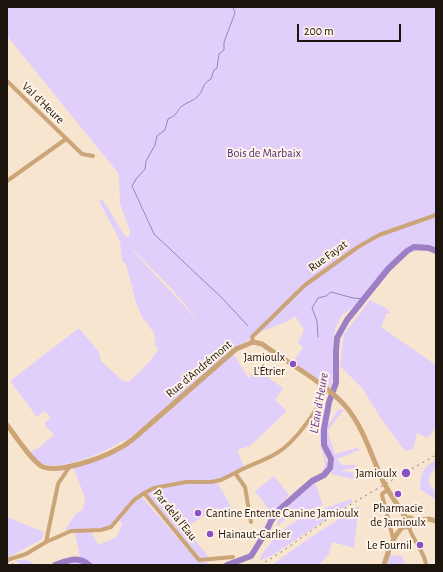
<!DOCTYPE html>
<meta charset="utf-8">
<style>
body{margin:0}
#map{position:relative;width:443px;height:572px;overflow:hidden;background:#f8e5d0;font-family:"Alegreya Sans",sans-serif}
canvas{display:block}
.frame{position:absolute;inset:0;border:8px solid #1c150e;pointer-events:none}
.scale{position:absolute;left:297px;top:24px;width:104px;height:18px;box-sizing:border-box;border:2px solid #1c150e;border-top:0;padding-left:5px;font-size:12px;line-height:14px;white-space:nowrap;color:#1c150e;-webkit-text-stroke:3px #fff4e7;paint-order:stroke}
</style>
<div id="map">
<canvas width="443" height="572"></canvas>
<div class="frame"></div>
<div class="scale">200 m</div>
</div>
<script>
const ctx = document.querySelector('canvas').getContext('2d');
ctx.lineJoin = 'round';
function fill(path, color) { ctx.fillStyle = color; ctx.fill(path, 'evenodd'); }
function strokePath(path, color, width, dash) { ctx.strokeStyle = color; ctx.lineWidth = width; ctx.lineCap = dash ? 'butt' : 'round'; ctx.setLineDash(dash || []); ctx.stroke(path); }
function label(font, color, halo, rows, align = 'center') {
  ctx.font = font + ' "Alegreya Sans",sans-serif'; ctx.lineWidth = 4; ctx.setLineDash([]); ctx.textBaseline = 'middle'; ctx.strokeStyle = halo; ctx.fillStyle = color; for (const [text, x, y, turn = 0] of rows) {
    ctx.save(); ctx.translate(x, y); ctx.rotate((+turn || 0) * Math.PI / 180); ctx.textAlign = isNaN(turn) ? turn : align; if (halo) ctx.strokeText(text, 0, 0); ctx.fillText(text, 0, 0); ctx.restore();
  }
}
const green = new Path2D(`
 M7,7h429v248l-6,-4 -8,-1 -22,4 -21,22 -21,36v-9c-5,4 -13,9 -17,14 -16,27 -2,46 -11,72l-37,-26 10,-16 -5,-4 6,-13 -9,-14 -7,5 -27,11 -32,20 -23,22 27,-21 16,26 6,-11 28,20 -8,12 12,11 -37,35 -13,4 7,16 -22,14 -69,7 -7,3 -8,6 -28,29 -9,3 -36,2 10,-15 8,-6 2,-11 -11,-29 -2,-1 52,-21 18,-12 16,-21 -31,26c-7,1 -13,6 -19,9 -15,8 -51,22 -67,14 -4,-2 -8,-8 -11,-11l8,-4 16,-13 -10,-11 7,-7 -7,-6 -7,6 -27,-36 69,-53 20,24 2,9 22,20 5,1c12,-10 23,-20 31,-34l-3,-1 -2,-14 -12,-16 -6,-14 -10,-39 -4,-3 -2,-20 -21,-40 4,-1 22,36 4,1 1,-6 -10,-27 -1,-30 -112,-138zM132,249l38,38 32,38 -70,-75z
 M370,300l16,8 5,5h-4l-6,14 55,38v63l-9,10 -10,-5 -4,16 -8,2 -21,-28 -22,-35 -22,-22 4,-32z
 M339,409l5,1 -16,20 2,9 5,15 22,-6 3,2 -23,9 5,6h14l1,2 -17,4 13,1 1,7 -23,-5 2,-6h-4v-14l-4,-11v-14z
 M322,415h2l-2,21 5,30 -4,9 -2,-1 4,-9 -6,-32z
 M436,460v7c-8,10 -11,16 0,24v9l-16,-11c1,-15 2,-22 16,-29z
 M274,476l15,19 -17,19 -17,-23z
 M217,482l17,30 -7,1 -10,-5 -32,20 23,28 -3,3 -7,-1 -52,-64c17,-11 51,-11 71,-12z
 M315,482l8,23 -35,12 -9,8 -2,-2 5,-9 -2,-2 23,-22z
 M141,496l57,65 9,1 1,3h-157c9,-6 18,-8 29,-8l-5,-25 16,-1 7,14 19,-8 5,-13 -3,-4 14,-17z
 M352,499v3l-79,53 -13,6c0,-5 3,-9 7,-13 20,-30 53,-38 85,-49z
 M359,506l-5,42 -22,-6 -3,12 -10,11h-47l36,-26z
 M7,517l37,15 -2,7 -35,19z
 M390,555l12,1 3,9h-18z
 M15,560h12l6,3 -2,2h-9z`);
const stream = new Path2D(`
 M233,7l2,6 -11,29v8l-5,4 -2,14 -3,2 -3,9c-10,5 -6,10 -13,17 -4,5 -11,6 -16,10 -6,5 -4,9 -14,13l-3,11 -8,6 -2,9 -9,16 -1,8 -9,10 -4,7 22,48 68,64 26,28
 M318,337l-1,-16 -5,-13 6,-10 8,-2 5,-4 22,6 11,1`);
const river = new Path2D(`
 M55,565c12,-4 23,-10 34,0
 M227,565l24,-9 15,-24 5,-11 9,-12 32,-28 12,-6 6,-7 1,-9 -7,-14v-16l5,-27 7,-19v-32l1,-13 10,-18 41,-51 19,-18 7,-4 15,1 7,3`);
const minor = new Path2D(`
 M7,81l75,73 11,2
 M7,181l59,-42
 M253,342l-1,-5 53,-52 53,-38 21,-12 57,-20
 M70,466l-12,18 -12,58 25,-11 30,-1 10,-3 23,-27 10,-7
 M388,490l-5,3 -1,2 11,43
 M251,522l-6,-35 -10,-14c14,-8 29,-12 42,-20 20,-12 40,-43 50,-64
 M409,527c4,14 16,25 17,38
 M233,557l-34,3 -55,-67 10,-5 32,-6h25l10,-2 14,-7
 M7,560l19,-6 20,-12`);
const tertiary = new Path2D(`
 M7,425c8,10 26,38 36,42 16,6 56,-8 71,-16 7,-3 13,-7 18,-11l104,-91 17,-7 9,2c26,19 65,40 85,64 17,21 24,47 35,71 6,13 16,26 24,39h5l2,3 16,-2 7,2
 M406,518l-3,3v3l3,3 6,-2 1,-4
 M384,565c5,-15 8,-28 20,-39`);
const rail = new Path2D(`
 M7,561l8,4
 M260,565c25,-14 47,-32 71,-48 34,-22 70,-42 105,-62`);
const markers = [
 [293,364,4,"#8950c7"],
 [406,473,5,"#8950c7"],
 [398,494,4,"#8950c7"],
 [198,513,4,"#8950c7"],
 [210,534,4,"#8950c7"],
 [420,545,4,"#8950c7"]
];
const streetNames = [
 ["Val d'Heure",43,103,44],
 ["Rue Fayat",328,256,-36],
 ["Rue d'Andrémont",199,369,-40],
 ["Par delà l'Eau",175,515,51]
];
const parkNames = [
 ["Bois de Marbaix",264,153]
];
const poiNames = [
 ["Jamioulx",285,357],
 ["L'Étrier",285,371],
 ["Jamioulx",397,473],
 ["Pharmacie",398,508,"center"],
 ["de Jamioulx",398,522,"center"],
 ["Cantine Entente Canine Jamioulx",206,513,"left"],
 ["Hainaut-Carlier",218,534,"left"],
 ["Le Fournil",412,545]
];
const waterNames = [
 ["L'Eau d'Heure",319,403,-80]
];
fill(green, '#e0cffa');
strokePath(stream, '#9c7fc5', 1);
strokePath(river, '#9c7fc5', 6);
strokePath(minor, '#cba578', 4);
strokePath(tertiary, '#cba578', 5);
strokePath(rail, '#8b7e70', 1, [2, 4]);
for (const [x, y, r, color] of markers) { const dot = new Path2D(); dot.arc(x, y, r, 0, 2 * Math.PI); ctx.fillStyle = color; ctx.fill(dot); strokePath(dot, '#fff4e7', 1.5); }
label('12px', '#1c150e', '#fff4e7', streetNames);
label('12px', '#522a7e', '#fff4e7', parkNames);
label('12px', '#1c150e', '#fff4e7', poiNames, 'right');
label('italic 13px', '#673f95', '#fff4e7', waterNames);
</script>
